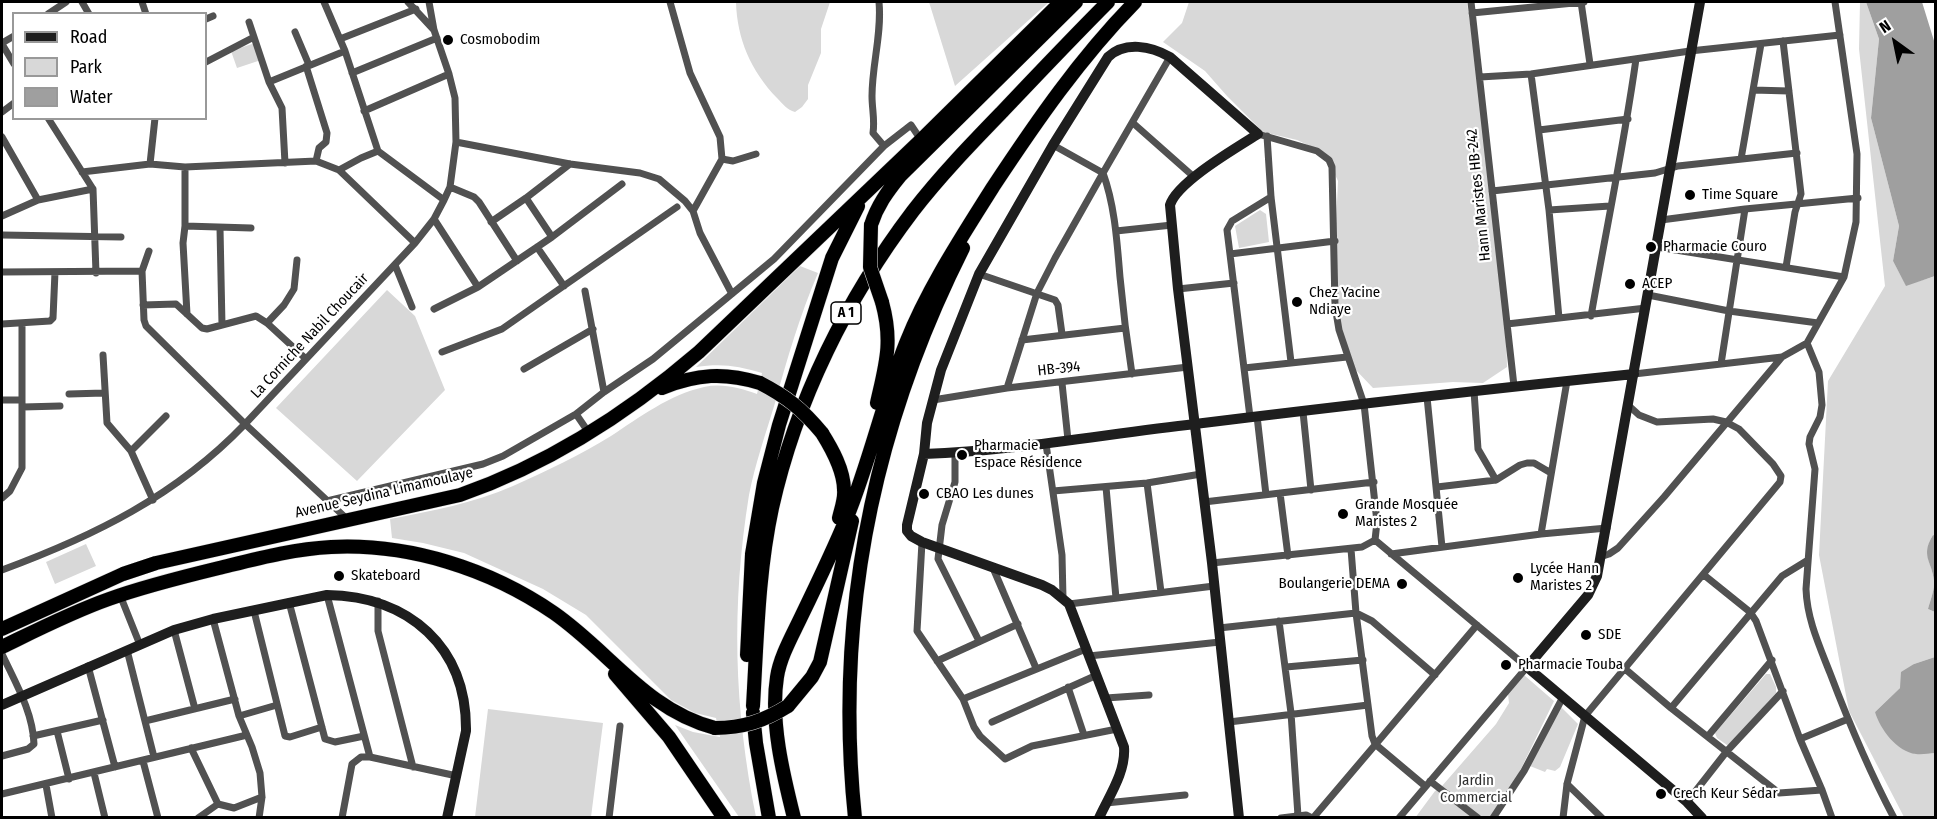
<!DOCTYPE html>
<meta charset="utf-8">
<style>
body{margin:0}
#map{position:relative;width:1937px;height:819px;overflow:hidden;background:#fff;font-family:"Fira Sans Condensed",sans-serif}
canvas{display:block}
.frame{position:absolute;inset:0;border:3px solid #000;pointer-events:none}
.legend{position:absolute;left:12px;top:12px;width:195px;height:108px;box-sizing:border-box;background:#fff;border:2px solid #999;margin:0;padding:8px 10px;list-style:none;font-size:18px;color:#000}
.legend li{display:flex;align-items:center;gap:12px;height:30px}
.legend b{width:30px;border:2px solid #999}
.north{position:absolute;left:1865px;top:12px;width:60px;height:60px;-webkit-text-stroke:4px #fff;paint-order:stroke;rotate:327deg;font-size:16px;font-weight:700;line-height:24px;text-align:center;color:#000}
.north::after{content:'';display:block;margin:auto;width:21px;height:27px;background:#000;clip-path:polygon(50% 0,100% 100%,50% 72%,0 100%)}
</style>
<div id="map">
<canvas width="1937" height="819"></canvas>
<div class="frame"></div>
<ul class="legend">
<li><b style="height:8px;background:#1e1e1e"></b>Road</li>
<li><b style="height:16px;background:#d8d8d8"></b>Park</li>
<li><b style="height:16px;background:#9f9f9f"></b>Water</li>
</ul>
<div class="north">N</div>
</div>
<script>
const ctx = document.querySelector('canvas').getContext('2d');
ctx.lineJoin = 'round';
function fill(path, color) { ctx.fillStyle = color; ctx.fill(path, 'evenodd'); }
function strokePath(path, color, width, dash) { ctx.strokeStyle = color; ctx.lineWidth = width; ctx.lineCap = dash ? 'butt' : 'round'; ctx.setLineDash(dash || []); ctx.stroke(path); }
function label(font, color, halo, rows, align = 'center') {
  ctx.font = font + ' "Fira Sans Condensed",sans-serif'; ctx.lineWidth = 4.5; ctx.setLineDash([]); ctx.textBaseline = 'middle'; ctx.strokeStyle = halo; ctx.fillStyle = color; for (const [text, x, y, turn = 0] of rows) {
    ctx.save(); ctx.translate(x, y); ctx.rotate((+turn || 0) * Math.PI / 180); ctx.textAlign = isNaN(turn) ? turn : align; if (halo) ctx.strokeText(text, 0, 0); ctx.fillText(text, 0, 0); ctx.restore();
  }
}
const green = new Path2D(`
 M736,2h94l-9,27v24l-13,32v14l-6,8 -7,5c-8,-2 -12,-8 -18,-14 -26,-27 -40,-59 -41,-96z
 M929,2h120l-94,84z
 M1189,2h278l14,100 25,230 1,35 -24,16 -30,-1 -80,6 -20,-21 -12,-40 -4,-27 -1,-76 2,-43 -13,-28 -28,-13 -34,-8 -36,-36 -22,-25 -42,-29 19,-19z
 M1860,2h6l13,37 -8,79 28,108 -6,35 13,24 30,-9v260l-3,-1c-12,20 -1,27 1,46 1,8 -4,20 -6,28l7,3v45l-21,7 -14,24 -25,24 40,42 20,-1v64h-31l-55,-106 -30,-156 9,-174 57,-95 -26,-237z
 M255,43l6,17 -24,8 -6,-17z
 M1260,210l6,4 3,28 -30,6 -4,-22z
 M800,266l18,7c-18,42 -31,86 -43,130 -9,30 -20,61 -26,92 -18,111 -15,213 7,322h-17l-64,-92 18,7 27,5 -4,-19 -21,-5 -24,-13 -85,-85 -43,-26 -79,-36 -41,-10 -31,-5 -2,-19c42,-8 84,-16 123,-33 34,-15 67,-31 98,-50 29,-19 58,-41 93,-49 18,-4 36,1 53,7l5,-21c-24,-7 -40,-10 -66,-6z
 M387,290l28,26 30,74 -88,91 -81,-73z
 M86,544l10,22 -41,18 -9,-22z
 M1766,674h4l6,13v6l-45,51 -4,1 -10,-7 -2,-5z
 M1524,675l30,26 -39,80 -25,36 -75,1 20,-27 7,-5 54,-62 13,-21 -1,-9z
 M1560,706l18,18 -18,43 -5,4 -8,-2 -2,3 -15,-6z
 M488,709l115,14 -12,94h-116z`);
const water = new Path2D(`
 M1866,2h56l13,42v232l-29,10 -13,-25 6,-35 -28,-108 8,-79z
 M1933,535l3,1 -1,76 -7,-3c2,-8 7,-20 6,-28 -2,-20 -14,-25 -1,-46z
 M1935,657v96c-5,0 -13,2 -19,1 -19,-2 -36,-25 -41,-42l25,-24 1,-16 13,-8z`);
const street = new Path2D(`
 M82,2l7,12
 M142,2l4,12
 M324,2l21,49 33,100 66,49
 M408,2l26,28
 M670,2l20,71 30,64 2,22
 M879,2c3,32 -7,62 -7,94 0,13 3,24 1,37l11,13
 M1471,2l43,384
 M1581,2l9,62
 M1472,13l112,-11
 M48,14l18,-12
 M206,19l7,-3
 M249,22l20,60 13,26 3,55
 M295,32l14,33
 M340,39l76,-30
 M1783,41l18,153 -6,18 -9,55
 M2,43l12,-7
 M2,44l12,20
 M206,62l48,-25
 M306,66l21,67 -1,9 -7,6 -3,13
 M352,73l85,-35
 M1531,74l18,136 10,108
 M1480,77l51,-3 159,-23 150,-16
 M269,82l76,-31
 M1753,90l36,1
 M364,111l85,-37
 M2,112l12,-9
 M48,118l45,71 3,84
 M1133,123l61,54
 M1539,130l89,-11
 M1267,136l4,61 20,165
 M2,137l36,63
 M456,142l114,22 70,9 19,6 26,22 8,10
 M1053,145l50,28c12,33 14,69 17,104 3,33 7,65 12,97
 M1741,159l20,-115
 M150,164l5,-46
 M185,167v59l66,2
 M339,170l22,-12 17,-7
 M82,172l68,-8 35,3 131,-6 23,9 76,73
 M450,187l24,10 5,5 38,59
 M1492,191l163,-18 23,-7 119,-13
 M526,198l26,39
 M1549,210l61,-4
 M2,216l36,-16 55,-11
 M434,219l44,68 -44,22
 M1661,220l84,-11 113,-11
 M491,222l35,-24 44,-34
 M185,226l-2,17 4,71
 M220,228l2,97
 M1116,231l56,-6
 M2,235l119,2
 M537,247l27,39
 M1657,247l187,30
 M149,251l-7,20 2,49 2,6 99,98 102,95
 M1230,254l105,-13
 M395,265l17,42
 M2,272l140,-1
 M979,274l76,26 3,5 4,29
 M478,287l74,-50 70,-53
 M1178,289l56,-6
 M585,291l19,101
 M732,294l-32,-61 -7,-22 29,-52 11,2 23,-7
 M1648,295l81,16 89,12
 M143,305l33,-1 26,24 5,1 49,-13 11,7 39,36
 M1591,316c15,-86 33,-171 45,-257
 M267,323l17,-18 10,-16 3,-29
 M2,324l48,-3 3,-3 2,-46
 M1507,324l139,-16
 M1022,340l103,-12
 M1807,343l12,29 3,33 -2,12 -10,20 -1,7 6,25 -9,120c1,30 13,56 24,84 19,50 39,98 64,145
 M442,352l60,-23 175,-122
 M103,355l4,68 24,28 22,49
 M1721,364l24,-155
 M1244,368l103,-11
 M524,369l69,-40
 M1634,374l148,-17 25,-14 37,-66 12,-55 1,-68 -22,-152
 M1062,383l6,57
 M1007,388l30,-95 18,-35 48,-85 67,-116
 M1474,391l4,58 18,31
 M69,394l35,-1
 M1427,397l15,150
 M2,400h20
 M933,400l74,-12 181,-21
 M23,407l37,-1
 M1303,412l8,78
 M576,414l13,19
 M1257,416l9,79
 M1250,417l-23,-187 5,-9 39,-24
 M1046,444l16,111 1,43
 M131,451l35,-35
 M955,453v29l-13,43 -4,34 41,82
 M1147,483l14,109
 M1106,487l10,111
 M1437,487l59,-7 24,-15 7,-2h7l17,10
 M1053,491l94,-8 54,-9
 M1280,493l8,63
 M2,498l8,-7 12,-23v-144
 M327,501l156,-37 20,-8 73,-42 28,-22 49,-33 121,-100 110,-113 27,-21 10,15
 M1204,502l170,-20
 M1541,534l26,-153
 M1375,540l152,127 -128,151
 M922,542l-5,89 46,68 11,28 6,9 25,23 27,-13 85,-17
 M1351,549l5,64 16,123 3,8 50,42
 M1391,554l150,-20 66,-6
 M1600,557l9,-3 9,-6 46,-51 118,-140
 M1212,563l150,-16 13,-7 2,-18 -13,-118 -25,-74 -4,-24 -3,-139 -3,-7 -12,-9 -59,-17
 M993,568l43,100
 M2,570c92,-34 174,-74 243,-146l170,-181 19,-24 10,-19 6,-13 6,-45 -1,-44 -6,-24 -15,-44 -5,-28
 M1704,575l46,37 6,9 44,118 22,51 10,28
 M120,595l20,50
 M327,595l43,162
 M378,601v30l35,136
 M289,602l36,137 10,3 29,-6
 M1069,604l145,-18
 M254,611l31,125 5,1 32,-10
 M213,619l26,97 13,31 8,26 2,24 -3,21
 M1279,621l12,92 7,103
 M1219,628l137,-15 16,8 63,54
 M174,630l21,79
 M127,650l27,107
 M2,654c13,28 31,58 32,90l-6,5 -26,7
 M1089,656l131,-14
 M937,661l81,-37
 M88,666l27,101
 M1286,667l77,-7
 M1624,668l47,40 108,85 43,-3
 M1068,687l16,48
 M1106,698l43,-3
 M963,699l123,-50
 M1671,708l111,-132 26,-16
 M239,716l38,-11
 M145,721l90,-22
 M992,722l105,-47
 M1229,722l139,-17
 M57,731l12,48
 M33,736l70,-16
 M1708,736l64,-76
 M1800,739l48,-20
 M191,748l27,56 16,4 28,-11
 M143,761l15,57
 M94,773l11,45
 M1430,781l48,37
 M1567,784l35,34
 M46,785l6,33
 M2,794l245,-59
 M1687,802l40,-51 56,-60
 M1106,803l79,-8
 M198,818l20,-14
 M342,818l10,-54 9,-7h9l87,19
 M609,818l11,-92
 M1281,818l25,-3 6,3
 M1313,818l164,-193
 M1493,818l31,-47 39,-74
 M1563,818l4,-34 18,-68 195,-234 1,-6 -8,-12 -34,-35 -13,-7 -13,-3 -56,3 -18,-7 -11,-10`);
const secondary = new Path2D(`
 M1700,2l-103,574 -9,19 -61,72 160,135 15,16
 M924,454c91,-3 181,-20 271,-30 146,-18 293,-35 439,-50
 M2,705l172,-75 39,-11 114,-24c82,1 140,52 139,136l-19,87
 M1099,818c10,-22 27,-46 25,-71l-55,-143 -17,-14 -10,-5 -120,-43 -11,-6 -4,-5v-6l17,-71 3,-31 14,-53 38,-96 74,-129 55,-88c17,-16 43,-11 62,0l88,77c-22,14 -81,48 -88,71l8,84 34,274 27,255`);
const highway = new Path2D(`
 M871,225c6,-19 16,-33 29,-49l176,-174
 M662,388c35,-14 62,-16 98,-5
 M877,403c9,-40 16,-61 5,-101
 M822,433c10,16 22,37 22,57 1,9 -3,19 -5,28
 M2,629l121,-55 33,-11 304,-68c89,-31 168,-82 239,-143l222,-212 140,-138
 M2,647c35,-17 70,-35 107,-48 36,-13 73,-22 110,-31 37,-9 74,-19 112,-21 78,-4 159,22 223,66 56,39 92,97 161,115
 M747,655l5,-101 12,-71 15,-58 53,-167 26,-52
 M615,674l54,63 55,81
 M753,706c4,-66 5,-133 19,-198 24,-108 75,-210 141,-297 27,-35 58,-67 88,-98 36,-38 71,-75 107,-111
 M788,706l24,-29 8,-15 32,-141
 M753,713l3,30 13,75
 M794,818c-11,-44 -24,-97 -17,-141 3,-20 15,-41 24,-60 16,-33 32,-66 46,-100 23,-56 36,-117 59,-174 22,-55 55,-105 87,-156 43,-65 87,-129 142,-185
 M855,818c-21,-201 18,-391 108,-570`);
const highwayBridge = new Path2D(`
 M871,225l-1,42 12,35
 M760,383c27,14 42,26 62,50
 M715,728c28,0 49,-7 73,-22`);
const markers = [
 [448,40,6,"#000"],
 [1690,195,6,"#000"],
 [1651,247,6,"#000"],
 [1630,284,6,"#000"],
 [1297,302,6,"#000"],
 [962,455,6,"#000"],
 [924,494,6,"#000"],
 [1343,514,6,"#000"],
 [339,576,6,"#000"],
 [1518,578,6,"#000"],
 [1402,584,6,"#000"],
 [1586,635,6,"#000"],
 [1506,665,6,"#000"],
 [1661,794,6,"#000"]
];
const shields = [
 [846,313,30]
];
const shieldNames = [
 ["A 1",846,313]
];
const poiNames = [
 ["Cosmobodim",460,40],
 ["Time Square",1702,195],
 ["Pharmacie Couro",1663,247],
 ["ACEP",1642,284],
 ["Chez Yacine",1309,293],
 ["Ndiaye",1309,310],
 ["Pharmacie",974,446],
 ["Espace Résidence",974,463],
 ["CBAO Les dunes",936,494],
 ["Grande Mosquée",1355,505],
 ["Maristes 2",1355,522],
 ["Lycée Hann",1530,569],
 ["Maristes 2",1530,586],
 ["Skateboard",351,576],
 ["Boulangerie DEMA",1390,584,"right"],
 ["SDE",1598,635],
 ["Pharmacie Touba",1518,665],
 ["Crech Keur Sédar",1673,794]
];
const streetNames = [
 ["Hann Maristes HB-242",1479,195,-96],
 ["La Corniche Nabil Choucair",310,336,-47],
 ["HB-394",1059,369,-6],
 ["Avenue Seydina Limamoulaye",384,493,-13]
];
const parkNames = [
 ["Jardin",1476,781],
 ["Commercial",1476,798]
];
fill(green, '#d8d8d8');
fill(water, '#9f9f9f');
strokePath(highway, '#dbdbdb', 15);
strokePath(street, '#515151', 7);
strokePath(secondary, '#1e1e1e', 10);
strokePath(highway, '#000', 14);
strokePath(highwayBridge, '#dbdbdb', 15, []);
strokePath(highwayBridge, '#000', 14);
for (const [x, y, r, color] of markers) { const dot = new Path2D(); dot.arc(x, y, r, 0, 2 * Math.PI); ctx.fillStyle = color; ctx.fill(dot); strokePath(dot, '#fff', 2); }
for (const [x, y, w] of shields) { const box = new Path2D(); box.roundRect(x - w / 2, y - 11, w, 22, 4.5); ctx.fillStyle = '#fff'; ctx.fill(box); strokePath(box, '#000', 1.5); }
label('bold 14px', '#000', null, shieldNames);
label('15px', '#000', '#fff', poiNames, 'left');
label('15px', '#000', '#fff', streetNames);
label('15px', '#2f2f2f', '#fff', parkNames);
</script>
